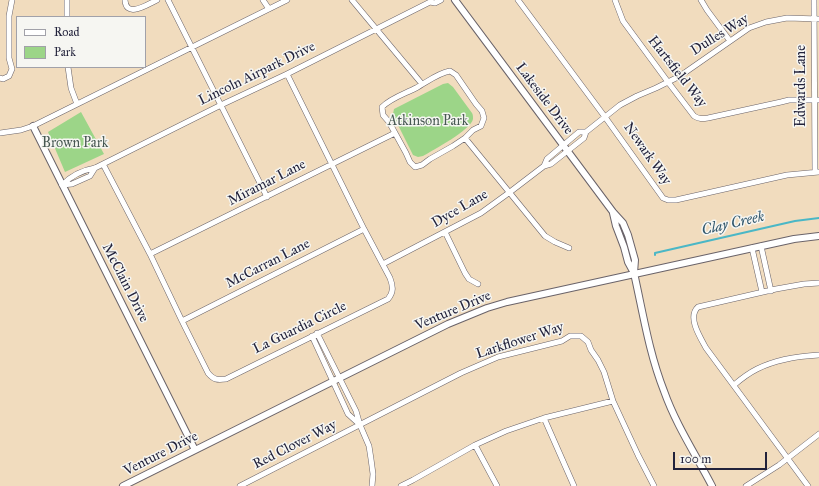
<!DOCTYPE html>
<style>
body{margin:0}
#map{position:relative;width:819px;height:486px;overflow:hidden;background:#f1dcbe;font-family:"IM FELL Great Primer",serif}
canvas{display:block}
.legend{position:absolute;left:16px;top:16px;width:130px;height:52px;box-sizing:border-box;background:#f6f6f2;border:1px solid #a1a1a9;margin:0;padding:5px 7px;list-style:none;font-size:12px;color:#22223b}
.legend li{display:flex;align-items:center;gap:8px;height:20px}
.legend b{width:20px;border:1px solid #a1a1a9}
.scale{position:absolute;left:673px;top:452px;width:94px;height:18px;box-sizing:border-box;border:2px solid #22223b;border-top:0;padding-left:5px;font-size:12px;line-height:14px;white-space:nowrap;color:#22223b;-webkit-text-stroke:3px #f6f6f2;paint-order:stroke}
</style>
<div id="map">
<canvas width="819" height="486"></canvas>
<ul class="legend">
<li><b style="height:5px;background:#fff"></b>Road</li>
<li><b style="height:11px;background:#9cd588"></b>Park</li>
</ul>
<div class="scale">100 m</div>
</div>
<script>
const ctx = document.querySelector('canvas').getContext('2d');
ctx.lineJoin = 'round';
function fill(path, color) { ctx.fillStyle = color; ctx.fill(path, 'evenodd'); }
function strokePath(path, color, width, dash) { ctx.strokeStyle = color; ctx.lineWidth = width; ctx.lineCap = dash ? 'butt' : 'round'; ctx.setLineDash(dash || []); ctx.stroke(path); }
function label(font, color, halo, rows, align = 'center') {
  ctx.font = font + ' "IM FELL Great Primer",serif'; ctx.lineWidth = 3; ctx.setLineDash([]); ctx.textBaseline = 'middle'; ctx.strokeStyle = halo; ctx.fillStyle = color; for (const [text, x, y, turn = 0] of rows) {
    ctx.save(); ctx.translate(x, y); ctx.rotate((+turn || 0) * Math.PI / 180); ctx.textAlign = isNaN(turn) ? turn : align; if (halo) ctx.strokeText(text, 0, 0); ctx.fillText(text, 0, 0); ctx.restore();
  }
}
const green = new Path2D(`
 M448,83l5,4 19,26c1,2 1,3 1,6 -2,11 -40,31 -50,37l-5,1 -5,-2 -19,-38 -1,-3 1,-5 49,-25z
 M81,112l23,42 -39,18 -17,-40z`);
const stream = new Path2D(`
 M655,255v-2l118,-27 22,-5 24,-3`);
const minor = new Path2D(`
 M67,0v17
 M125,0c1,19 23,4 32,0
 M168,0l99,197
 M263,0l6,9
 M352,0l70,84
 M518,0l87,117 58,81 5,2h8l111,-25 32,-3
 M615,0l8,21 45,61 26,34c5,3 8,3 14,2l73,-16 8,-2h30
 M701,0l6,10 23,31
 M814,0l1,172
 M68,67l3,21 6,16
 M450,71l6,4 20,29 6,7 2,7 -3,8 -8,4 -8,8 -12,8 -23,13 -8,6 -7,2 -5,-5 -4,-9 -17,-31 -6,-7 -1,-8c9,-9 22,-13 34,-19 11,-6 22,-15 34,-17z
 M0,78l3,1 6,-3 3,-7 -3,-11v-42l3,-16
 M0,133l21,-3 12,-4 254,-126
 M465,138l80,98 10,6 14,6
 M103,164l47,90 32,67 26,52c6,7 9,7 18,6l162,-80c6,-7 5,-13 2,-21l-26,-49 -77,-155
 M544,166l3,-7 32,-27h7
 M62,185c9,-9 21,-15 33,-17l126,-63 66,-31 143,-72 5,1 6,-3
 M62,185l10,-1 18,-8 5,-8
 M445,232l20,41 4,6 9,5
 M761,246l10,45
 M752,248l10,44
 M150,254l245,-121
 M383,264l98,-51 29,-21 34,-26 7,-2 33,-26 2,-6 34,-27 17,-9 19,-8 24,-12 69,-48 17,-6 21,-4 32,1
 M182,321l182,-92
 M317,333l39,78 4,14 9,21 2,13 2,15 -1,12
 M312,336l36,78 11,10
 M734,385c7,-6 15,-12 23,-16 18,-9 43,-13 62,-14
 M544,418l30,68
 M475,445l22,41
 M240,486l221,-113 37,-16 64,-16 8,-5h11l7,6 3,8 7,10 6,12 9,29 25,54 16,31
 M401,486l12,-6 62,-35 31,-14 38,-13 69,-17
 M746,486l33,-21 40,-31
 M808,486l-102,-138c-6,-11 -19,-31 -8,-41l78,-18 28,-5 15,-1`);
const tertiary = new Path2D(`
 M455,0l158,212 10,11 5,12 7,25 -1,13c9,40 15,80 30,118 12,34 32,64 48,95
 M33,126l162,324
 M613,213l3,13 8,21 4,15 6,11
 M123,486l325,-162 39,-16 20,-6 287,-63 25,-3`);
const streetNames = [
 ["Dulles Way",720,35,-32],
 ["Hartsfield Way",677,72,52],
 ["Lincoln Airpark Drive",257,74,-26],
 ["Edwards Lane",802,86,-90],
 ["Lakeside Drive",544,99,53],
 ["Newark Way",647,154,55],
 ["Miramar Lane",267,183,-27],
 ["Dyce Lane",460,209,-30],
 ["McCarran Lane",268,264,-27],
 ["McClain Drive",125,283,63],
 ["Venture Drive",453,311,-23],
 ["La Guardia Circle",300,328,-26],
 ["Larkflower Way",520,341,-18],
 ["Red Clover Way",295,445,-27],
 ["Venture Drive",161,454,-27]
];
const parkNames = [
 ["Atkinson Park",428,122],
 ["Brown Park",75,144]
];
const waterNames = [
 ["Clay Creek",733,224,-13]
];
fill(green, '#9cd588');
strokePath(stream, '#4ab7c6', 2);
strokePath(minor, '#6a6369', 6);
strokePath(tertiary, '#6a6369', 8);
strokePath(minor, '#fff', 5);
strokePath(tertiary, '#fff', 6);
label('14px', '#22223b', '#f6f6f2', streetNames);
label('14px', '#475852', '#f6f6f2', parkNames);
label('italic 15px', '#30566c', '#f6f6f2', waterNames);
</script>
